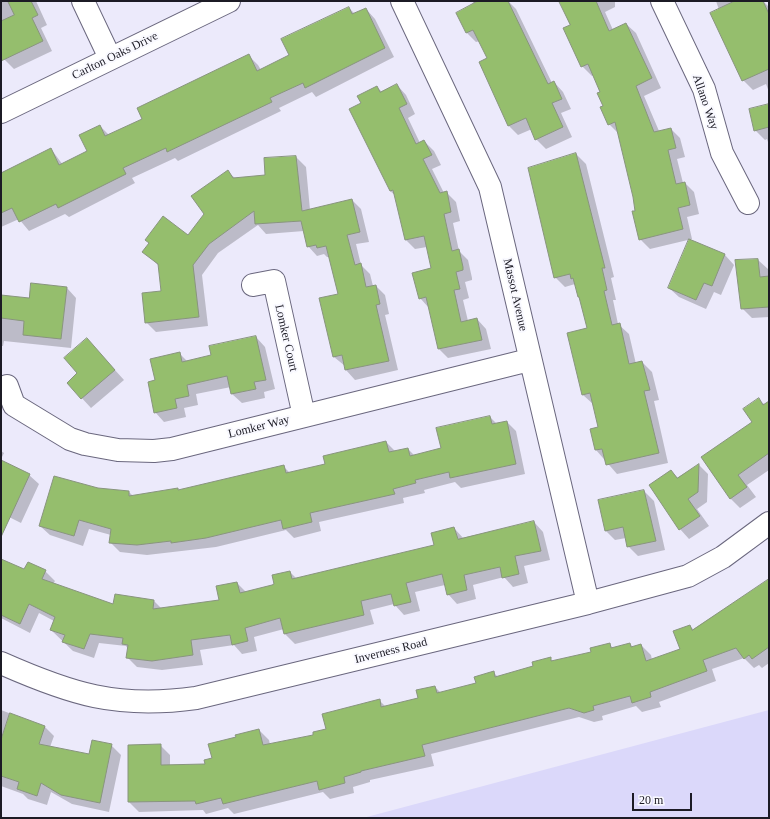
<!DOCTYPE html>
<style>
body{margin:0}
#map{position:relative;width:770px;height:819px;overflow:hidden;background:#eceafb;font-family:"Times New Roman",serif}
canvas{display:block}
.frame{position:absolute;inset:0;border:2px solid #1c1b25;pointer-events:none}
.scale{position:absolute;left:632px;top:793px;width:60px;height:18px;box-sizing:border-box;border:2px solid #1c1b25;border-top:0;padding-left:5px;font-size:12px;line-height:14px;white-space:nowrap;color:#1c1b25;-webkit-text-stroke:3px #f9f9ff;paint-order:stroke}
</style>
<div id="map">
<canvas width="770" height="819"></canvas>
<div class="frame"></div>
<div class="scale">20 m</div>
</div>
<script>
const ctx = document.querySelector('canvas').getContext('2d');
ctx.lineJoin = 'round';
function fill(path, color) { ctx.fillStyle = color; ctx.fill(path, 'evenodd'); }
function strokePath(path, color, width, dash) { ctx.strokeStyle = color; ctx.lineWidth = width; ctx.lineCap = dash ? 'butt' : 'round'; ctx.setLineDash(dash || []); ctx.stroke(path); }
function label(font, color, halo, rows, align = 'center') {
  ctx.font = font + ' "Times New Roman",serif'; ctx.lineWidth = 4; ctx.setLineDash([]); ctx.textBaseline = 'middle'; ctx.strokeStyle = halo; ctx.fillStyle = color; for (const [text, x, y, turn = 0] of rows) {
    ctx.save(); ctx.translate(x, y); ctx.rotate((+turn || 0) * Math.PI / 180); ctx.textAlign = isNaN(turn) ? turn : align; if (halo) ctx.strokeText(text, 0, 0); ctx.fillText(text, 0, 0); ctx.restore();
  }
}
const green = new Path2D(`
 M769,710v108h-406z`);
const shadow = new Path2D(`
 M1,1h35l11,24 -6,3 11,23 -38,18 -10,-10 -3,-6z
 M472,1h36l8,8 36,74 2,-1 9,10 8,17 -10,4 11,24 -26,12 -10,-10 -4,-10 -14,6 -9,-9 -21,-68 -8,-17 -4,1 -9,-9 7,-29z
 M560,1h58l-3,1v5l-10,5 8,18 13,-6 10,9 25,55 -17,8 15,35 12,-2 9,9 5,19 -8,2 6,24h2l9,9 5,22 -12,3 5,22 -42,10 -10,-10 -6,-42 -16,-64 -9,-9 -8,-32 -7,-17 -2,1 -10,-10 -10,-41z
 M716,1h47l6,6v85l-3,-8 -13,6 -10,-10z
 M349,8l6,6 11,-5 9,10 19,38 -78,40 -4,-5 -33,16 2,3 -103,50 -3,-3 -43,20 3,5 -66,34 -4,-3 -36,17 -10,-12 -18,8v-54l50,-24 12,16 25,-13 12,-26 9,9 34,-16 105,-64 10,10 3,5 29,-14z
 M397,85l9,10 9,19 -7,4 12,25 4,-2 10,10 7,14 -9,4 12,24 2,-1 10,10 4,19 -7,2 6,28 9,9 4,18v2l-7,2 4,16 -6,2 5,21 9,-2 9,10 5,20 -43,9 -9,-9 -10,-41 -9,-10 13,-29 -6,-22 -12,2 -9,-9 -10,-44 -6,-5 -28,-87 15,-17 5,5z
 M769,105v40l-2,-6 -2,1 -10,-10z
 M576,154l10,10 28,113 -3,1 5,22h-3l5,24 11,10 7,30 6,-2 10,10 7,28 -5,1 14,62 -51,11 -21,-24 4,-22 -7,-24 -10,-9 -15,-61 20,-5 -8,-30 -5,-15 -10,3 -10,-10z
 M296,157l10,10 4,43 42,-10 9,9 8,33 -13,2 5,21 9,9 3,12h3l9,9 4,19 -4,1 13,55 -43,10 -9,-10 -1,-4 -11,-9 5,-62 -9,-38h-3l-3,-3 -7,2 -9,-10 -4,-15 -38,3 -8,-9 -40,28 -16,22 6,51 -52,6 -10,-10 16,-31 -3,-25 -16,-15 45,-15 17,-22 23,-42 7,6 31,-2z
 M690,240l35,15 9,10 -13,30 -7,-3 -8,17 -27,-12 -10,-9z
 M758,260l10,9 1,48 -17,1 -10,-10z
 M67,288l9,10 -5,50 -67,-7 -1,5h-2v-50l29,4z
 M256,337l9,10 10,42 -11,3 1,6 -23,5 -10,-9 -1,-7 -35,7 2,11 -14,3 2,9 -22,5 -9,-10 1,-32 23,-27 9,9 24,-6z
 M87,339l37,41 -33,28 -23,-25 11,-10z
 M758,399l11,9v62l-22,15 9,12 -16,11 -10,-10z
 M490,417l7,7 10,-2 9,9 9,43 -64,14 -6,-6 -31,8 1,3 -22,5 1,5 -85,19 2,9 -27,7 -8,-8 -70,17 -69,8 -27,-3 -10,-10 1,-7 -22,-6 -6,17 -33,-11 -10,-9 58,-37 31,3 4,4 45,-7 1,2 104,-25 7,7 36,-9 60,-22 10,10 12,-3 7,7 27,-7z
 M1,451l3,2 -3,6z
 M1,461l28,14 10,9 -18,39 -20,-10z
 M699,465l9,9 -1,28 -10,7 12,17 -20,13 -9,-10 -9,-58 8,8z
 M644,491l10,10 11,49 -27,6 -10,-10 -2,-8 -11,2 -10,-10z
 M534,522l9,10 7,28 -26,6 4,17 -15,4 -9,-10 -31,8 3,14 -19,5 -9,-10 -3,-9 -30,7 5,19 -16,4 -10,-11 -24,6 4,14 -79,20 -10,-10 -1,-5 -30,8 3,14 -15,3 -8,-9 -34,5 3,15 -41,5 -25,-3 -10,-10 1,-8 -2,-3 -27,-3 -5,15 -21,-7 -22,-21 3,-9 -15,-8 -9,20 -29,-15v-58l23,11h21l10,10 -2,3 61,22 2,-11 38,6 8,8 58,-9 17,-17 9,9 26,-6 18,-14 7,7 139,-33 18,-18 10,11z
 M769,580v83l-7,5 -3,-3 -5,3 -10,-10 -32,11 4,12 -57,21 2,5 -19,5 -6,-6 -34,10 1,4 -9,2 -15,-5 -148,37 3,12 -64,14v2l-17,5 1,6 -24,6 -7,-7 -89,22 -6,-6 -22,6 -3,-4 -64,2 -10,-10v-56l31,-1 10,10v11l36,-1 31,-27 22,-8 10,10 1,5 44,-9 66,-35 6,6 33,-8 16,-12 6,6 36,-9 17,-11 4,4 36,-10 16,-8 4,3 38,-9 17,-9 5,5 16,-5 3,3 8,-2 10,10 1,5 29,-11 9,-23 4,4z
 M1,710l44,17 9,9 -4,11 40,8 21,-10 10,10 -12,57 -37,-8 -21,-12 -4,13 -19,-6 -5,-5 -22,-8z`);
const building = new Path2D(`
 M8,1h23l7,14 -6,3 11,23 -42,20v-40l13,-6z
 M478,1h30l40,83 6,-3 8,18 -10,4 11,24 -28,13 -9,-22 -18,8 -29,-64 8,-4 -14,-28 -7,3 -10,-20z
 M559,1h37l13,30 17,-8 26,55 -16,8 18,46 17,-4 5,20 -8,2 8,34 9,-2 5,23 -12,3 5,21 -44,11 -7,-29h3l-2,-14 -18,-75 -7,3 -8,-18 3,-1 -6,-13 3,-1 -12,-28 -7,3 -18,-39 7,-3z
 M735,1h28l6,13v55l-27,12 -32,-68z
 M349,7l3,7 14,-6 19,40 -80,40 -2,-5 -33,15 2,4 -105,50 -1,-4 -43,20 3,6 -68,34 -2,-4 -37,18 -7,-14 -11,5v-40l50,-25 8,17 28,-14 -8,-16 21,-10 5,11 37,-17 -5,-11 112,-54 8,17 32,-16 -8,-16z
 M397,84l10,20 -8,4 17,36 8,-4 8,15 -9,4 17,34 7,-2 4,21 -7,2 8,37 7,-2 4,18v3l-7,2 4,17 -6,1 7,32 16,-4 5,22 -44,9 -12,-52 -7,2 -7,-26 19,-5 -7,-32 -19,4 -12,-50 -3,1 -41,-82 12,-6 -4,-7 20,-10 3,6z
 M769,104v23l-15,4 -5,-22z
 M576,153l29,115h-3l5,22 -3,1 8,34 8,-2 9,41 13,-3 8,29 -6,1 15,62 -53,12 -4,-16 -7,1 -5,-21 8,-2 -8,-34 -8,2 -15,-62 20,-5 -8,-31h-1l-5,-19 -2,1 -1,-5 -16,4 -26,-110z
 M296,156l6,55 50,-12 8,33 -13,3 8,30 6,-2 5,24 10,-2 4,19 -4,1 13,56 -44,9 -3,-15 -9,2 -14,-59 19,-4 -12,-48 -9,2 -1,-3 -9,2 -6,-26 -46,3 -1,-13 -45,33 -16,21 6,52 -54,6 -3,-30 19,-2 -3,-27 -16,-12 7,-9 -4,-3 18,-24 25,19 16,-21 -13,-18 37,-26 5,8 32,-3 -1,-17z
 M689,239l36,15 -13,32 -8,-3 -8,17 -28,-12z
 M758,259l2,18 9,-1v31l-28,2 -6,-49z
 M31,283l36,4 -6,52 -38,-4 1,-14 -23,-3v-23l28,3z
 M256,336l10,44 -12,2 2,7 -25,5 -4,-18 -40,9 2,11 -14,3 2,9 -23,5 -6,-31 7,-2 -5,-21 30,-7 2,10 29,-7 -2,-9z
 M87,338l28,32 -34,29 -14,-16 10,-10 -13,-15z
 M759,398l4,7 6,-4v52l-31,22 9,12 -17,12 -29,-42 51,-35 -9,-13z
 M490,416l2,8 15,-3 9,43 -66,14 -1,-6 -34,8 1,3 -23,6 2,5 -85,19 2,9 -29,7 -2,-9 -75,18 -35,5v-2l-34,4 -28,-2 2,-14 -32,-9 -5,16 -35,-10 15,-50 44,12 31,3v5l49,-8v2l106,-25 2,8 39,-9 -2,-8 63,-15 3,11 19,-4 2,8 31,-8 -5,-20z
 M1,460l29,14 -29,63z
 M699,464l-1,28 -10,7 12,17 -21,14 -30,-45 22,-15 6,8z
 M644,490l12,51 -29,6 -4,-20 -18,4 -7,-31z
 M534,521l7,30 -26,5 4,18 -17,4 -2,-11 -36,8 3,15 -20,5 -5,-21 -36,9 5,19 -17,4 -3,-12 -30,7 3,14 -80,19 -4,-16 -35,10 3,13 -16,4 -2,-10 -39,5 2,15 -41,6 -26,-3 2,-13 -6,-1 1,-6 -33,-4 -6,15 -22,-7 3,-7 -15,-5 5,-13 -26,-13 -9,20 -19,-9v-56l23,10 4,-7 18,8 -4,9 71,25 2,-10 39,6 -1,9 66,-9 -3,-14 21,-4 3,11 32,-8 2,-1 -2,-9 18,-4 2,8 142,-34 -3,-12 23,-6 4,12z
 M769,579v68l-17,12 -3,-4 -5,4 -8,-11 -33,12 4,11 -57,21 1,5 -19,6 -2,-7 -37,10 1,4 -10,3 -15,-5 -147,37 3,11 -64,15v1l-17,5 1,6 -26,7 -2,-9 -94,23 -2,-6 -25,6 -1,-3 -67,1v-57l33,-1v21l44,-1 -1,-4 8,-2 -4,-14 28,-7 -1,-2 24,-6 4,16 50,-10v-3l13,-3 -4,-15 58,-15 1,8 37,-9 -2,-8 19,-4 2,7 39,-10 -2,-6 20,-6 1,6 38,-11 -1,-4 19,-5v4l40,-9 -1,-4 20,-5 1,5 19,-5 1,4 10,-3 5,17 34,-12 -7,-18 17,-6 2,5z
 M10,713l35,13 -6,18 50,10 3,-14 20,4 -12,59 -39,-8 -20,-12 -4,13 -20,-7 2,-7 -18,-6v-36z`);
const minor = new Path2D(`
 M83,1l27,57
 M402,1l88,186 98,416
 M662,1l42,88 18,64 26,50
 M253,285l21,-4 30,135
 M7,386l7,19 56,34 15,5 33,6 36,1 18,-2 357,-89
 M1,663c70,31 116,46 195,35l392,-95 100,-27 35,-19 46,-34`);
const major = new Path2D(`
 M1,112l228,-111`);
const streetNames = [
 ["Carlton Oaks Drive",115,56,-26],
 ["Allano Way",705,102,71],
 ["Massot Avenue",515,295,77],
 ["Lomker Court",286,338,77],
 ["Lomker Way",259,427,-14],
 ["Inverness Road",391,651,-14]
];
fill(green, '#dbd8fa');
fill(shadow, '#0003');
fill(building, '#95be6d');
strokePath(building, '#88947e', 1);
strokePath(minor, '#6a677e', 24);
strokePath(major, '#6a677e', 24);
strokePath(minor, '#fff', 22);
strokePath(major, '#fff', 22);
label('12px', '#1c1b25', '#f9f9ff', streetNames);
</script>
